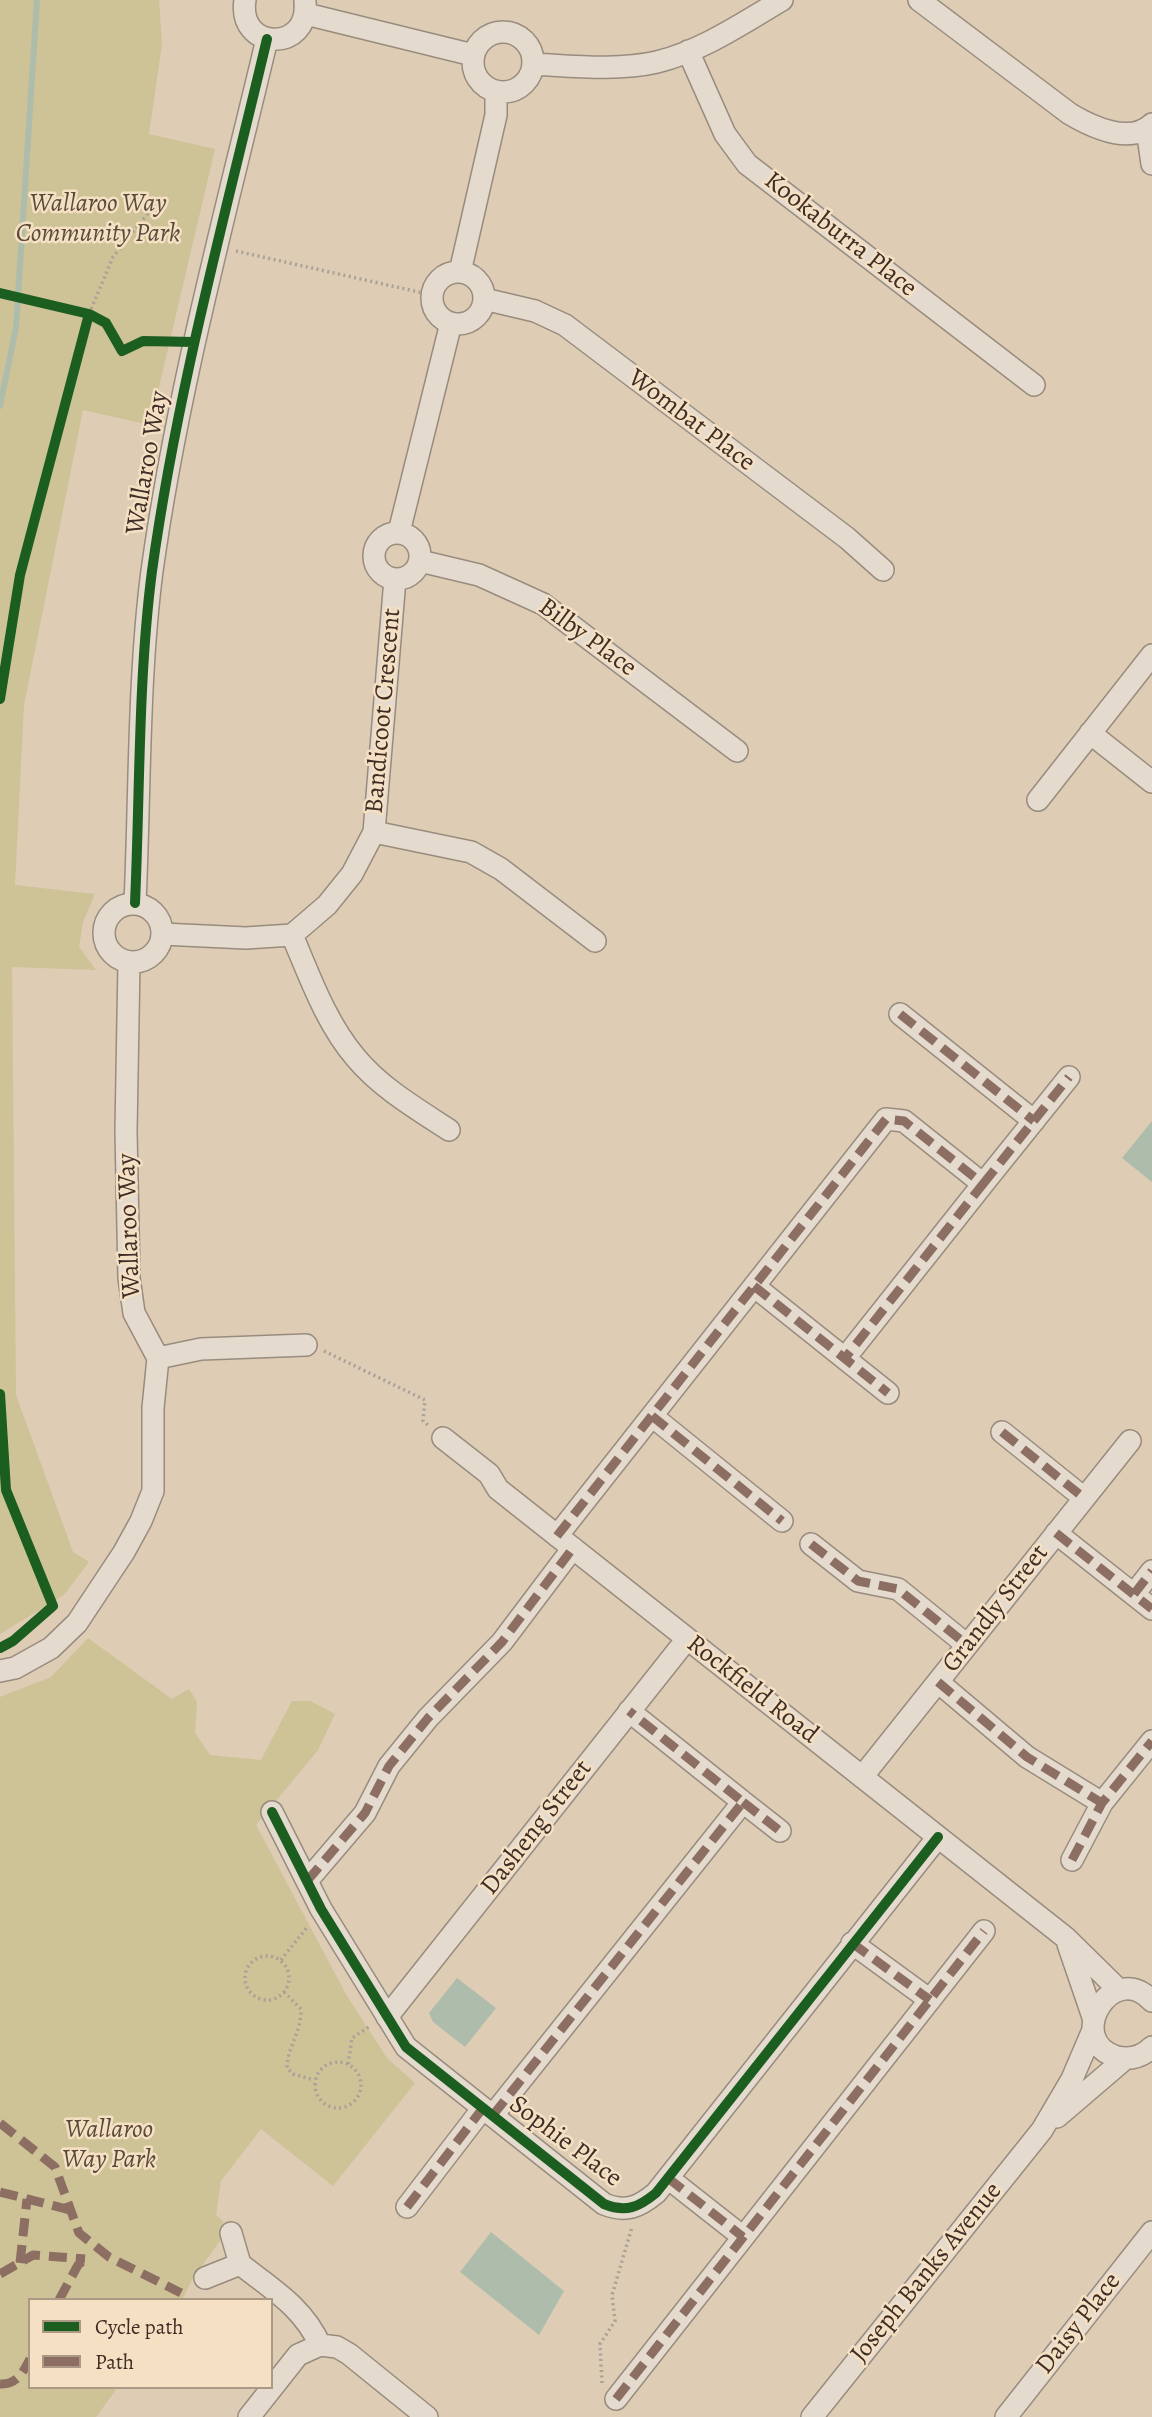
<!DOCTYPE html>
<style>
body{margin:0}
#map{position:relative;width:1152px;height:2417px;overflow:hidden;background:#deccb4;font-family:Alegreya,serif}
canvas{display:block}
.legend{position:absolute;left:28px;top:2298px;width:245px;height:91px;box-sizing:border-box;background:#f5e0c3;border:2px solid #ac9985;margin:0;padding:9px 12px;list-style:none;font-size:21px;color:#3f2e27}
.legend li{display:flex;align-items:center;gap:14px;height:35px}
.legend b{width:35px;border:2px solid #ac9985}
</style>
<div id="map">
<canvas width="1152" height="2417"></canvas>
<ul class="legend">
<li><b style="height:9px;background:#1b5e20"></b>Cycle path</li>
<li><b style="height:9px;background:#8d6e63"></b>Path</li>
</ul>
</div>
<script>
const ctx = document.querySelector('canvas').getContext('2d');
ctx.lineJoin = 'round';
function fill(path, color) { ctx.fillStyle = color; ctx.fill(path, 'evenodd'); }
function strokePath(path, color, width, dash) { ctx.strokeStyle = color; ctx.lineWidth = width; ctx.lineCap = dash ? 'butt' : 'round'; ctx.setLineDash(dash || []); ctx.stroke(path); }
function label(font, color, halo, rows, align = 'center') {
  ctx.font = font + ' Alegreya,serif'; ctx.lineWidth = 5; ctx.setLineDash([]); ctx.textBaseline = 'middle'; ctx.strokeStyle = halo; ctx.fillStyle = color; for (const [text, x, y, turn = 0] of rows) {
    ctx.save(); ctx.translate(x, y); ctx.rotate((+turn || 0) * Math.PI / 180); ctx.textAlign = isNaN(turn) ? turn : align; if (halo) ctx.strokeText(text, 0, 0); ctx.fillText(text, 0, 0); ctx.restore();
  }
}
const green = new Path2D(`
 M0,0h159l3,44 -13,90 66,15 -65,276 -67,-15 -59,295 -9,180 80,9 -12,28 -4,25 17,23 -84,-3 4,428 57,157 16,10 -25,33 -64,39z
 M88,1638l84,61 17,-10 8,13 -2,31 15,22 51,5 31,-59h18l25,13 -17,36 -62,75 91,171 40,62 28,25 -82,103 -72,-57 -40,52 -5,34 7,6 -3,20 -27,37 -11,22h-152v87h88l-22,30h-96v-720l51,-20z`);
const water = new Path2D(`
 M1152,1121v61l-30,-24z
 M457,1978l39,30 -31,39 -32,-25 -4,-9z
 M491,2232l73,59 -25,44 -79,-63z`);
const stream = new Path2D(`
 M0,406l16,-79 21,-327`);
const path = new Path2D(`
 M236,251l196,44
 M89,314l24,-57 43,-54
 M324,1351l101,49 -2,21 5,4
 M245 1978a22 22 0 1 1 44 0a22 22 0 1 1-44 0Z
 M281,1960l27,-34
 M284,1992l17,17c1,22 -14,39 -14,59l6,6 21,6
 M315 2085a23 23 0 1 1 46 0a23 23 0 1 1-46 0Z
 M348,2064l4,-26 17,-11
 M602,2383l-2,-39 15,-23 -3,-26 20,-68`);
const minor = new Path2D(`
 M245,0c-8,51 65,53 60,2
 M919,0l151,114c22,13 60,31 82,10
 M306,14l167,41
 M473 62a30 30 0 1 1 60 0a30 30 0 1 1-60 0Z
 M688,51l37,83 22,30 287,221
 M533,64c40,2 85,7 124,-2 45,-11 86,-39 125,-62
 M1147,129l5,35
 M460,272l36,-157v-23
 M432 298a26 26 0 1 1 52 0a26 26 0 1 1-52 0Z
 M484,299l51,12 30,14 282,213 36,32
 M399,532l52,-209
 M374 556a23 23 0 1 1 46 0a23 23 0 1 1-46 0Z
 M420,561l59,14 64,29 194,147
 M1090,733l62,49
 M1038,800l114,-145
 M374,832l97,20 30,17 94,72
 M135,903c5,-109 3,-224 17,-332 25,-180 73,-355 115,-532
 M104 933a29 29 0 1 1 58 0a29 29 0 1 1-58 0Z
 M162,934l84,4 46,-3 35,-30 25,-31 22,-42 21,-253
 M292,935c18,42 34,88 64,123 25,30 61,51 93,72
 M900,1014l134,107
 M983,1184l86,-107
 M754,1286l134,107
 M158,1358l43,-9 105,-4
 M652,1416l130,105
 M1002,1432l82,66
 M443,1438l46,36 9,15 568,449 53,52
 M1056,1533l96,76
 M557,1536l329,-417 18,2 79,63 -138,174
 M811,1544l47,37 40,8 69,56
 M1134,1594l18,-23
 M0,1671l15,-3 36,-20 26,-25 47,-71 17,-31 12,-30v-83l5,-50 -24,-45 -5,-35 -3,-147 3,-169
 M938,1682l89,75 75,46
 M862,1777l268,-336
 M743,1802l37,29
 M272,1812l49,97 85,138 198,157c22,9 35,3 52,-11l282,-356
 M1072,1860l30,-57 50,-62
 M307,1881l58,-68 24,-47 39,-48 74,-76 71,-94
 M852,1943l78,57
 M1068,1944l25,73
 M1152,2001c-40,-43 -89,40 -35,56 13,3 25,0 35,-10
 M387,2017l300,-378
 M493,2115l250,-313 -114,-91
 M1057,2117l69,-59
 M668,2178l75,59
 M407,2207l76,-99
 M231,2233l9,31
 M205,2278l35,-14c32,25 63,43 80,81
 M320,2345l17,2 12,7 78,63
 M616,2399l368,-468
 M249,2417l49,-62 22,-10
 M812,2417l230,-287 30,-51 21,-49
 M1006,2417l146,-185`);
const quiet = new Path2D(`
 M900,1014l134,107
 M983,1184l86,-107
 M754,1286l134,107
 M652,1416l130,105
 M1002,1432l82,66
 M1056,1533l96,76
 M557,1536l329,-417 18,2 79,63 -138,174
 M811,1544l47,37 40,8 69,56
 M1134,1594l18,-23
 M938,1682l89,75 75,46
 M743,1802l37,29
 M1072,1860l30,-57 50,-62
 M307,1881l58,-68 24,-47 39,-48 74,-76 71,-94
 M852,1943l78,57
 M493,2115l250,-313 -114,-91
 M0,2123l55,44 24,66 30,24 72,36
 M668,2178l75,59
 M0,2192l70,18
 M407,2207l76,-99
 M20,2263l7,-64
 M0,2274l33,-19 52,4
 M59,2300l19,-35 10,-8
 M0,2384c17,1 23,-12 30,-25
 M616,2399l368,-468`);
const cycleway = new Path2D(`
 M0,293l89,21 17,9 16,28 21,-10 51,1
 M0,699l20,-124 69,-261
 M135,903c5,-109 3,-224 17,-332 25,-180 73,-355 115,-532
 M0,1394l6,96 47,116 -40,35 -13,7
 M272,1812l49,97 85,138 198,157c22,9 35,3 52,-11l282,-356`);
const parkNames = [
 ["Wallaroo Way",98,205],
 ["Community Park",98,235],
 ["Wallaroo",109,2131],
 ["Way Park",109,2161]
];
const streetNames = [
 ["Kookaburra Place",840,235,38],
 ["Wombat Place",691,421,37],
 ["Wallaroo Way",148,463,-80],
 ["Bilby Place",587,638,36],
 ["Bandicoot Crescent",384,711,-85],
 ["Wallaroo Way",130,1226,-92],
 ["Grandly Street",996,1609,-52],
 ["Rockfield Road",752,1690,38],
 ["Dasheng Street",537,1828,-52],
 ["Sophie Place",565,2142,37],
 ["Joseph Banks Avenue",927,2273,-51],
 ["Daisy Place",1079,2324,-52]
];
fill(green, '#cec297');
fill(water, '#aebdab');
strokePath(stream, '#aebdab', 6);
strokePath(minor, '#988c7e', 24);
strokePath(path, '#a8a197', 3.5, [2, 3.5]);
strokePath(minor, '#e4dace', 21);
strokePath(quiet, '#8d6e63', 9, [18, 9]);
strokePath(cycleway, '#1b5e20', 10);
label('italic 26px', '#594a39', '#f5e0c3', parkNames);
label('26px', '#3f2e27', '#f5e0c3', streetNames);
</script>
